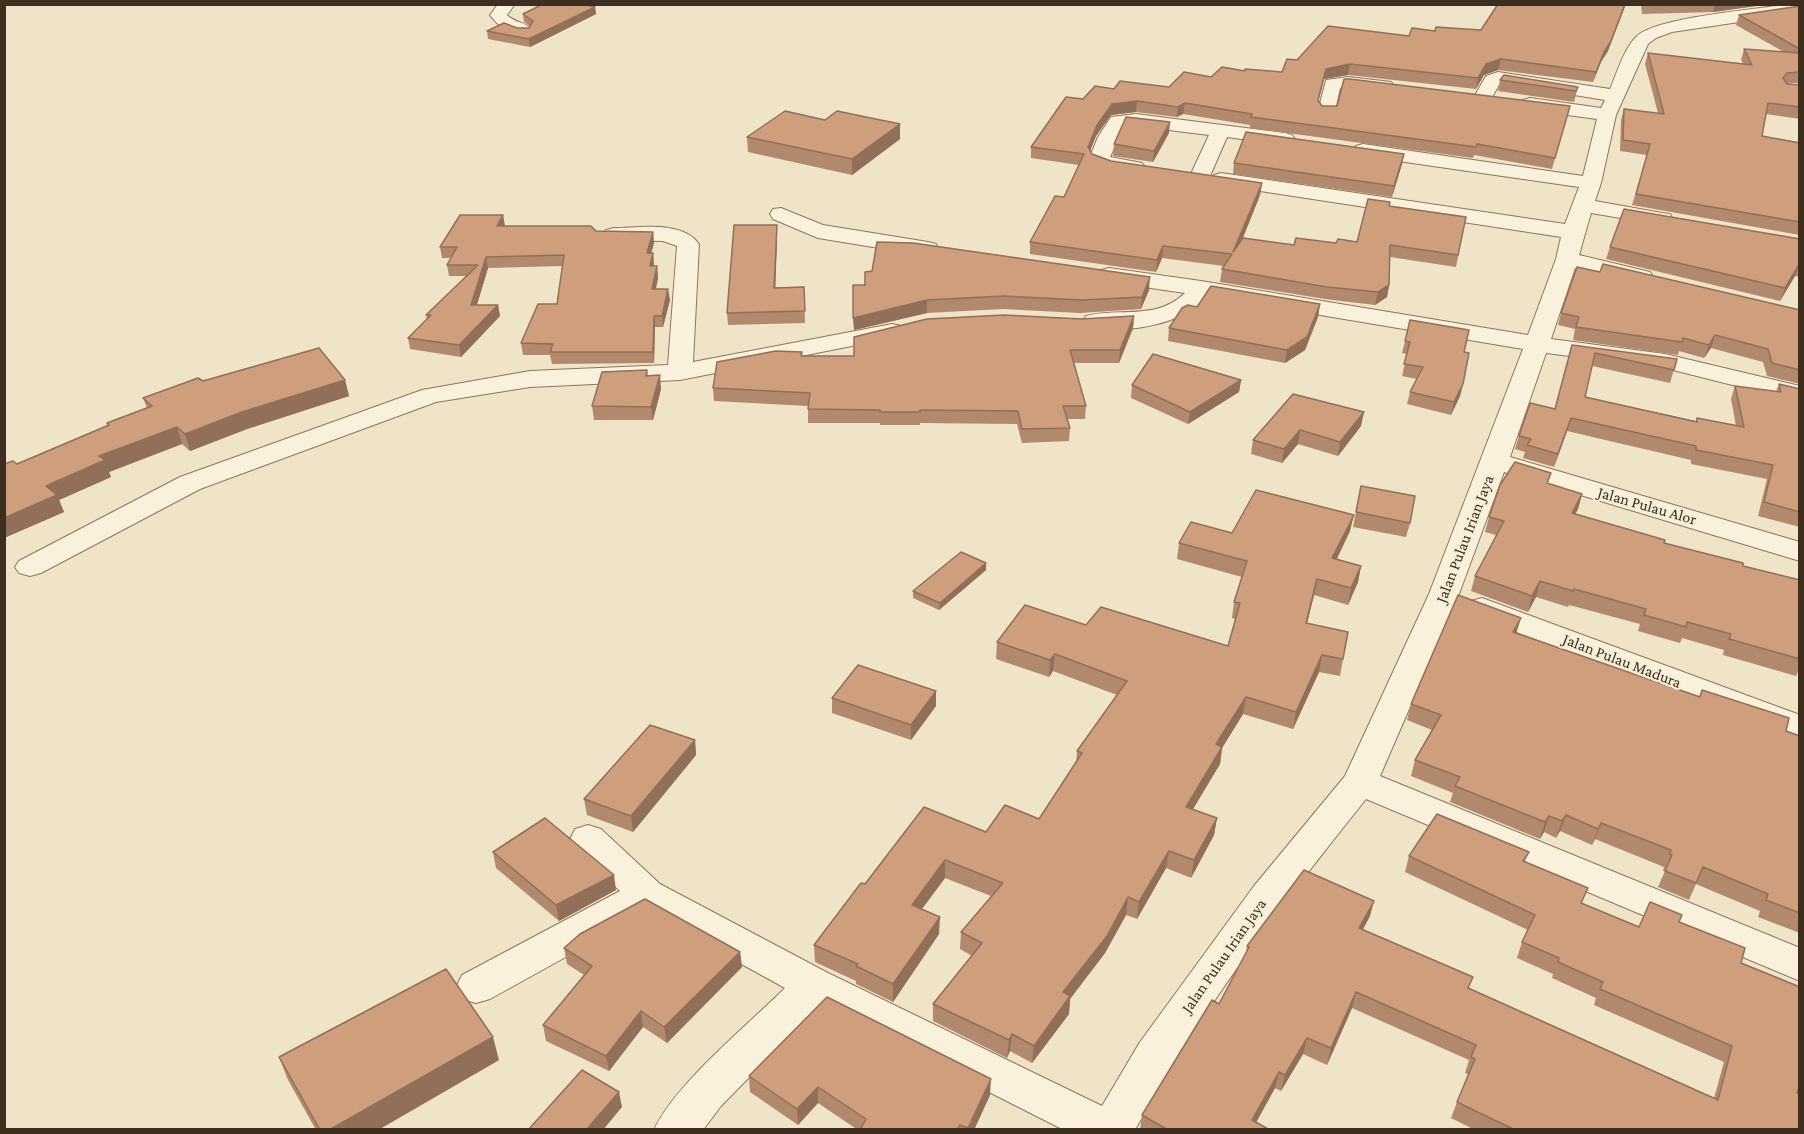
<!DOCTYPE html>
<style>
body{margin:0}
#map{position:relative;width:1804px;height:1134px;overflow:hidden;background:#f0e4c8;font-family:"Crimson Pro",serif}
canvas{display:block}
.frame{position:absolute;inset:0;border:6px solid #3d2e20;pointer-events:none}
</style>
<div id="map">
<canvas width="1804" height="1134"></canvas>
<div class="frame"></div>
</div>
<script>
const ctx = document.querySelector('canvas').getContext('2d');
ctx.lineJoin = 'round';
function strokePath(path, color, width, dash) { ctx.strokeStyle = color; ctx.lineWidth = width; ctx.lineCap = dash ? 'butt' : 'round'; ctx.setLineDash(dash || []); ctx.stroke(path); }
function fill(path, color) { ctx.fillStyle = color; ctx.fill(path, 'evenodd'); }
function label(font, color, halo, rows, align = 'center') {
  ctx.font = font + ' "Crimson Pro",serif'; ctx.lineWidth = 4.5; ctx.setLineDash([]); ctx.textBaseline = 'middle'; ctx.strokeStyle = halo; ctx.fillStyle = color; for (const [text, x, y, turn = 0] of rows) {
    ctx.save(); ctx.translate(x, y); ctx.rotate((+turn || 0) * Math.PI / 180); ctx.textAlign = isNaN(turn) ? turn : align; if (halo) ctx.strokeText(text, 0, 0); ctx.fillText(text, 0, 0); ctx.restore();
  }
}
const minor = new Path2D(`
 M498,4h17l-8,11c7,8 20,7 25,15l-2,4c-15,3 -32,-7 -40,-19z
 M1791,4h9v9l-128,19 -16,6 -8,6 -32,71 -15,68 -6,18 67,12 8,1 3,5 -3,5 -8,1 -71,-12 -12,42 71,17 3,5 -3,5 -8,2 -67,-16 -24,71 114,15 135,32v16l-135,-34 -119,-15 -36,104 290,85v19l-296,-89 -45,122 -79,182 420,172v33l-434,-182c-84,105 -166,212 -231,331h-71l-245,-124 -98,100 -18,24h-49c22,-47 93,-104 131,-142l-138,-76 -157,87 -14,4 -14,-4 -6,-12 6,-12 158,-84 -45,-42 -5,-10 5,-10 13,-4 13,4 59,55 168,89 274,133 38,-64 114,-156 91,-110 84,-182 94,-245 -316,-53c-25,30 -85,39 -121,30l-4,-5 4,-5c34,-9 70,5 99,-23l-76,-11 -8,-2 -3,-5 3,-5 8,-2 92,13 327,54 28,-76 5,-22 -340,-52 -7,-2 -3,-4 3,-4 7,-2 344,51 14,-37 -216,-31 -7,-2 -3,-4 3,-4 7,-2 220,32 14,-57 -67,-9 -7,-2 -2,-4 2,-4 7,-2 71,10 4,-8 -105,-17 -10,18h-14l-2,-4 12,-21 12,-4 112,17c7,-16 14,-41 27,-53 20,-19 123,-27 154,-32z
 M1348,77l43,5 3,4 -3,4 -6,1 -45,-3 -6,27h-14l-2,-4 8,-31z
 M1136,114l149,19 7,2 3,4 -3,4 -7,2 -58,-8 -17,39 -3,4h-14l-3,-4 19,-41 -73,-9h-12l-14,31 32,6 3,4 -3,4c-14,4 -44,1 -53,-12l9,-22 13,-20z
 M781,208l42,17 105,17 8,2 3,5 -3,5 -8,2 -110,-18 -45,-19 -3,-5 3,-5z
 M614,228c25,0 68,-8 85,16l-6,118 199,-38 9,2 3,5 -3,5 -9,2 -212,42 -150,7 -94,15 -236,87 -159,84 -11,3 -11,-3 -4,-6 4,-6 161,-84 242,-87 108,-19 138,-6 9,-119 -14,-5 -57,-1 -3,-5 3,-5z
 M1482,598l318,117v24l-329,-124 -5,-7 5,-7z`);
const wall = new Path2D(`
 M1641,4h129l-57,8 -71,2z
 M1800,6v77h-13l13,2v34l-34,-5 -4,22 38,7v92l-168,-30 15,-50 -27,-4 1,-31 3,-11 34,4 -13,-49 3,-11 95,11 -2,-4 3,-11 40,3 -48,-27 3,-10z
 M595,7l1,7 -66,33 -42,-8 -1,-8 30,-3h12l1,-2 -6,-4 -1,-8z
 M1409,36l199,15 -7,11 -8,20 -95,-12 -14,5 -8,14 -128,-14 -24,4 -6,22 4,5h248l-18,63 -78,-14 -1,3 -223,-30v-3l-67,-11 -6,3 -41,-5 -25,3 -15,21 -6,15 2,3 19,7 151,22 -2,12 -18,45 52,5 63,-3 32,-36 77,11 -10,50 -66,-10 -1,28 -2,12 -12,8 -50,-6 -105,-17 2,-13 2,-3 -62,-8 -6,14 -126,-18v-12l34,-45 15,-32 -48,-7v-11l52,-48 31,-10 55,-2 42,-10 34,-6 37,1 15,-12z
 M1500,80l78,7 -4,15 -76,-11z
 M1169,133l-16,29 -40,-6 1,-12z
 M747,137l153,2 -48,36 -104,-23z
 M1404,154l-2,10 -10,33 -159,-23 1,-11z
 M503,215l1,11 92,5 57,1 1,11 -3,10h2l1,13h3l1,12 -2,11 14,11 -7,27h-8l-1,36 -102,1 -2,-9h-27l-2,-12 36,-39 5,-38 -74,2 -11,37h21l2,11 -39,41 -51,-8 -2,-11 19,-19 -1,-4 41,-39h-18l-2,-11 4,-7h-9l-2,-11z
 M777,237l-2,51 29,-1 1,36 -77,2 -1,-12z
 M1800,239v38l-5,-1 -15,25 -174,-42 4,-12z
 M853,285l296,5 -8,19 -61,4 -77,-4 -76,4 -73,17z
 M1320,304l-2,13 -13,33 -20,13 -117,-22 1,-13 28,-21z
 M1800,310v74l-33,-8 -4,-14 -52,-14 -7,10 -25,-7 -1,4 -105,-15 2,-11 -17,-4 3,-12z
 M1134,316l-1,12 -14,35h-46l13,43 -1,13h-18l3,9 -1,13 -47,2 -5,-19 -97,-1v2h-40v-2h-72v-17l-94,-5 -1,-13 89,-32h52l227,-37z
 M1405,341l59,11 -1,32 -3,12 -9,19 -44,-11 3,-12 7,-13 -15,-3 5,-22 -5,-1z
 M1572,345l105,14 -7,24 -78,-17 -7,31 111,24 1,-3 39,8 -5,-27 4,-13 41,6 3,-8 21,5v138l-42,-11 9,-37 -76,-15v-4l-124,-29 -13,36 -31,-9 2,-6 -10,-3 4,-13 36,-27z
 M647,370l1,6 13,13 -8,31h-59l-2,-14z
 M345,380l4,16 -102,33 -57,22 -8,-7 -73,28 2,5 -52,23 5,12 -60,26v-74h13l91,-39 -1,-2 40,-15 -4,-10 60,-17z
 M1241,380l-2,12 -51,32 -57,-26 1,-13z
 M1293,394l68,32 -23,30 -40,-12 -16,19 -31,-9 2,-14z
 M1548,483l34,11 -4,15 -3,5 89,29 79,23 57,14v87l-4,9 -73,-21 1,-5 -42,-12 -2,5 -42,-12 2,-7 -71,-19 -1,2 -32,-10 -8,15 -57,-21 4,-15 21,-41 -11,-3 4,-15z
 M1361,486l49,37 -4,14 -53,-10z
 M1350,531l-13,28 24,7 -3,16 -10,23 -34,-10 -7,28 36,36 -3,17 -21,-4 -26,57 -50,-15 -21,34 -2,16 -27,45 24,9 -3,17 -23,43 -25,-10 -29,51 -11,-4 -21,38 -35,46 -1,15 -37,49 -22,-12 -3,7 -74,-37v-17l39,-48 -12,-7 1,-17 30,-36 -46,-18 -23,31 17,25 -46,68 -37,-18v-3l-41,-19 -1,-17 51,-61 121,-52 53,-13 37,-55 1,-13 40,-56 -64,-24 -4,6 -53,-18 1,-17 89,-17 142,21 8,-27 -4,-1 2,-16 8,-25 -65,-18 2,-16 53,-10z
 M986,563v7l-47,40 -26,-12v-7z
 M1516,633l183,64 3,-7 84,41 14,5v197l-42,-16 2,-6 -64,-27 -7,16 -31,-13 7,-16h-2l1,-4 -69,-28 -3,6 -32,-14 -4,7 -12,-6 -4,7 -90,-37 3,-9 -42,-17 4,-16 17,-30 -25,-10 4,-16z
 M936,691v15l-25,34 -79,-27v-15z
 M695,740l1,15 -63,77 -46,-17 -3,-16z
 M493,852l123,38 -57,31 -63,-53z
 M1529,852l-4,9 57,42 57,24 40,-5 62,41 56,130 3,37h-325l-24,-12 6,-16 11,-28 -3,-1 4,-13 -117,-52 -25,57 -24,-11 -22,37 -6,-3 -19,34 14,8h-130l2,-15 77,-111 27,-51 1,-7 123,-30 -7,13 106,59 245,110 10,-36 -130,-57 2,-7 -44,-20 1,-4 -36,-16 5,-16 6,-12 -123,-58 4,-16z
 M564,948l176,4 2,15 -75,76 -24,-16 -34,44 -63,-30 -3,-16 41,-50 -17,-11z
 M279,1057l220,3 -121,70h-62l-28,-50z
 M749,1076l241,19 -16,35h-116l-40,-27 -20,22 -48,-33z`);
const shadedWall = new Path2D(`
 M1625,4h1l-18,47 -7,11 -8,20 3,-10 8,-20z
 M1715,4h55l-57,8z
 M595,7l1,7 -66,33 -1,-8z
 M1501,59l-3,11 -14,5 -8,14 2,-11 8,-14z
 M1350,64l-2,11 -24,4 -8,31 2,-10 8,-31z
 M1137,101l-1,11 -25,3 -15,21 -9,22 1,-11 9,-22 15,-21z
 M1185,103l-2,11 -6,3 1,-10z
 M1170,122l-1,11 -16,29 1,-11z
 M900,124v15l-48,36v-16z
 M1404,154l-2,10 -10,33 2,-11z
 M1262,183l-2,12 -28,70 1,-13z
 M503,215l2,11h-8z
 M777,225v12l-2,63 -1,-12z
 M653,232l1,11 -6,21 -1,-11z
 M1163,246l-1,12 -6,14 1,-12z
 M653,253l1,11 -3,14 -1,-12z
 M486,257l2,11 -15,49 -2,-12z
 M1799,263l-4,13 -15,25 5,-13z
 M657,266l1,12 -5,22 -1,-11z
 M1150,277l-1,13 -8,19 1,-12z
 M1389,285l-2,12 -12,8 3,-13z
 M668,289l2,11 -7,27 -1,-11z
 M927,300v13l-73,17 -1,-12z
 M1320,304l-2,13 -13,33 -20,13 2,-13z
 M498,305l2,11 -39,41 -2,-12z
 M654,316l1,11 -1,36 -1,-11z
 M1134,316l-1,12 -14,35 1,-13z
 M1715,335l-4,13 -7,10 5,-13z
 M660,375l1,14 -8,31 -2,-13z
 M345,380l4,16 -102,33 -57,22 -5,-17 57,-22z
 M1241,380l-2,12 -51,32 2,-12z
 M1463,384l-3,12 -9,19 3,-13z
 M1364,412l-3,14 -23,30 2,-14z
 M1571,418l-4,13 -13,36 4,-13z
 M177,427l5,17 -73,28 2,5 -52,23 5,12 -60,26v-20l42,-32 53,-30z
 M1300,430l-2,14 -16,19 2,-14z
 M1582,494l-4,15 -11,19 5,-15z
 M1354,515l-4,16 -21,43 3,-16z
 M986,563v7l-47,40 1,-7z
 M1361,566l-3,16 -10,23 3,-17z
 M1317,579l-3,16 -11,45 3,-17z
 M1540,581l-4,16 -8,15 4,-16z
 M1521,618l-5,16 -3,-2z
 M1055,654l-2,17 -4,6 1,-17z
 M1322,655l-3,17 -26,57 3,-17z
 M936,691v15l-25,34v-15z
 M1246,697l-3,17 -21,34 -2,16 -36,60 2,-17 30,-63z
 M695,740l1,15 -63,77 -2,-16z
 M1566,815l-6,16 -4,7 6,-17z
 M1549,816l-5,16 -4,7 5,-17z
 M1217,818l-3,17 -23,43 3,-18z
 M1601,823l-6,16 -3,6 6,-16z
 M1169,851l-3,17 -29,51 2,-17z
 M945,860v18l-33,44v-17z
 M614,875l2,15 -57,31 -3,-16z
 M1128,897l-2,18 -21,38 -35,46 -1,15 -37,49 2,-17 29,-54z
 M1374,901l-4,15 -15,28 4,-16z
 M940,917l-1,17 -46,68v-18z
 M740,952l2,15 -75,76 -3,-16z
 M1356,992l-4,16 -25,57 4,-17z
 M641,1011l2,16 -34,44 -3,-15z
 M1012,1034l-2,17 -3,7 2,-18z
 M493,1037l6,23 -121,70h-49z
 M1307,1038l-4,16 -22,37 4,-16z
 M1279,1072l-4,16 -23,42v-10z
 M991,1079l-1,16 -16,35h-6z
 M818,1087v16l-20,22 -1,-16z
 M619,1092l3,15 -19,23h-17z`);
const building = new Path2D(`
 M543,4h40l12,3 -66,32 -42,-8 17,-8 13,5h12l4,-7 -10,-7z
 M1498,4h127l-14,37 -7,11 -8,20 -95,-13 -15,5 -8,14 -128,-14 -24,5 -8,31 4,6h15l7,-27h6l220,27 -15,52 -78,-14 -1,3 -225,-30 1,-3 -67,-11 -7,4 -41,-6 -25,3 -15,21 -9,22 4,7 19,7 151,22 -29,69 10,-14 51,7 2,-7 40,5 2,-4 19,3 11,-43 22,3 -1,4 77,11 -8,38 -68,-10 -1,40 -11,7 -51,-5 -105,-18 10,-15 -69,-8 -6,14 -127,-18 25,-46 9,1 20,-43 -53,-7 35,-50 17,2 12,-13 19,3 6,-8 49,6 15,-15 27,5 11,-10 23,4v-2l37,3 5,-13 10,1 31,-34 81,10 3,-8 23,3 1,-4 45,3z
 M1800,6v43l-61,-34z
 M1744,49l56,4v19l-13,1 -4,5 4,6 13,1v22l-32,-4 -6,33 38,7v79l-164,-28 14,-50 -27,-4 1,-31 40,5 -16,-61 104,12z
 M1504,75l74,12 -2,4 -76,-11z
 M785,111l40,9 12,-9 63,13 -48,35 -105,-22z
 M1126,117l44,5 -16,29 -40,-7z
 M1246,132l158,22 -10,32 -160,-23z
 M1624,209l176,30v24l-15,25 -175,-41z
 M460,215h43l-6,11h94l5,5 57,1 -6,21h6l-3,13h7l-5,23h16l-6,27h-8l-1,36h-103l3,-8 -32,-1 17,-39h19l7,-49 -78,2 -15,48h27l-39,40 -51,-7 23,-23h-5l52,-50h-31l10,-18h-17z
 M734,225h43l-3,63 30,-1 1,24 -78,2z
 M877,242l36,1 237,34 -8,20 -61,3 -78,-4 -76,4 -74,18v-33h12v-13l7,-1z
 M1603,264l197,46v60l-28,-7 -4,-14 -53,-14 -6,10 -26,-7 -1,4 -106,-15 3,-10 -18,-4 16,-46 23,5z
 M1211,286l109,18 -13,33 -20,13 -118,-22 13,-20 6,-3 9,2z
 M1004,315l77,4 53,-3 -14,34h-50l16,56h-23l7,22 -48,1 -4,-18 -98,-1v2h-40v-2l-72,-1 2,-16 -97,-5 4,-26 59,-11 26,1 -1,4h53v-19l73,-18z
 M1410,320l59,10 -5,22 5,1 -6,31 -9,18 -44,-10 13,-25 -19,-3 6,-22 -5,-1z
 M1572,345l105,14 -3,11 -79,-17 -10,44 112,25v-4l47,9 -9,-41 46,6 -2,-8 21,5v123l-36,-10 9,-37 -77,-15v-4l-125,-28 -13,36 -31,-9 4,-6 -12,-3 11,-33 25,6z
 M319,348l26,32 -103,32 -57,22 -8,-7 -78,29 6,4 -59,26 11,9 -53,23v-54l9,-3 4,3 92,-39 -2,-2 45,-17 -9,-8 55,-20 5,3z
 M1153,354l88,26 -51,32 -58,-27z
 M647,370l-1,6 14,-1 -9,32 -59,-1 10,-34z
 M1293,394l71,18 -24,30 -40,-12 -16,19 -31,-9z
 M1515,462l36,11 -4,10 35,11 -10,19 93,27 -1,3 79,20v3l57,14v79l-71,-20 2,-5 -44,-12 -1,5 -42,-12 2,-6 -72,-20 -1,2 -33,-10 -8,15 -57,-20 29,-55 -15,-4 11,-32z
 M1361,486l54,10 -5,27 -54,-11z
 M1256,490l98,25 -22,43 29,8 -10,22 -34,-9 -11,44 42,9 -5,27 -21,-4 -26,57 -50,-15 -30,47 6,3 -36,60 31,11 -23,42 -25,-9 -30,51 -11,-5 -21,39 -44,56 7,4 -36,50 -22,-12 -3,6 -76,-36 49,-61 -21,-11 42,-49 -58,-23 -33,45 28,12 -47,67 -37,-18 2,-2 -44,-19 47,-62 4,1 59,-77 62,25 19,-27 34,14 43,-66 -5,-2 50,-70 -72,-27 -5,6 -53,-18 28,-37 61,20 15,-18 127,39 12,-43 -6,-1 13,-41 -68,-18 12,-21 41,11z
 M961,552l25,11 -46,40 -27,-12z
 M1458,595l63,23 -8,14 187,65 2,-7 87,28 -3,13 14,5v177l-34,-13 2,-6 -65,-27 -7,16 -31,-12 7,-16 -2,-1 1,-4 -70,-27 -3,6 -32,-14 -4,6 -13,-5 -4,6 -90,-36 5,-9 -45,-17 26,-45 -30,-11z
 M858,665l78,26 -25,34 -79,-27z
 M650,725l45,15 -64,76 -47,-17z
 M1437,814l92,38 -6,9 65,27 -7,15 58,24 11,-25 32,13 -3,7 66,26 -4,15 59,24v97l-3,9 3,1v36h-285l-58,-28 18,-43 -4,-2 5,-12 -120,-53 -25,56 -24,-10 -22,37 -6,-3 -27,48 18,10h-102l-26,-15 70,-115 7,4 30,-57 -2,-1 57,-76 70,31 -15,27 114,49 -5,11 250,112 14,-54 -132,-57 3,-7 -45,-20 1,-4 -37,-16 13,-27 -126,-59z
 M545,818l69,57 -58,30 -63,-53z
 M645,899l95,53 -76,75 -23,-16 -35,45 -63,-31 49,-59 -28,-18 16,-14z
 M446,969l47,68 -164,93h-9l-41,-73z
 M827,997l164,82 -23,49 -8,-3 -3,5h-97l6,-11 -48,-32 -21,22 -48,-33z
 M582,1070l37,22 -33,38h-58z`);
const streetNames = [
 ["Jalan Pulau Alor",1647,506,16],
 ["Jalan Pulau Irian Jaya",1465,539,-69],
 ["Jalan Pulau Madura",1622,661,21],
 ["Jalan Pulau Irian Jaya",1224,956,-55]
];
strokePath(minor, '#8d765c', 2);
fill(minor, '#faf1dc');
fill(wall, '#b2896c');
fill(shadedWall, '#916f58');
fill(building, '#cf9f7d');
strokePath(building, '#916f58', 1.5);
label('16px', '#3d2e20', '#f7eed8', streetNames);
</script>
